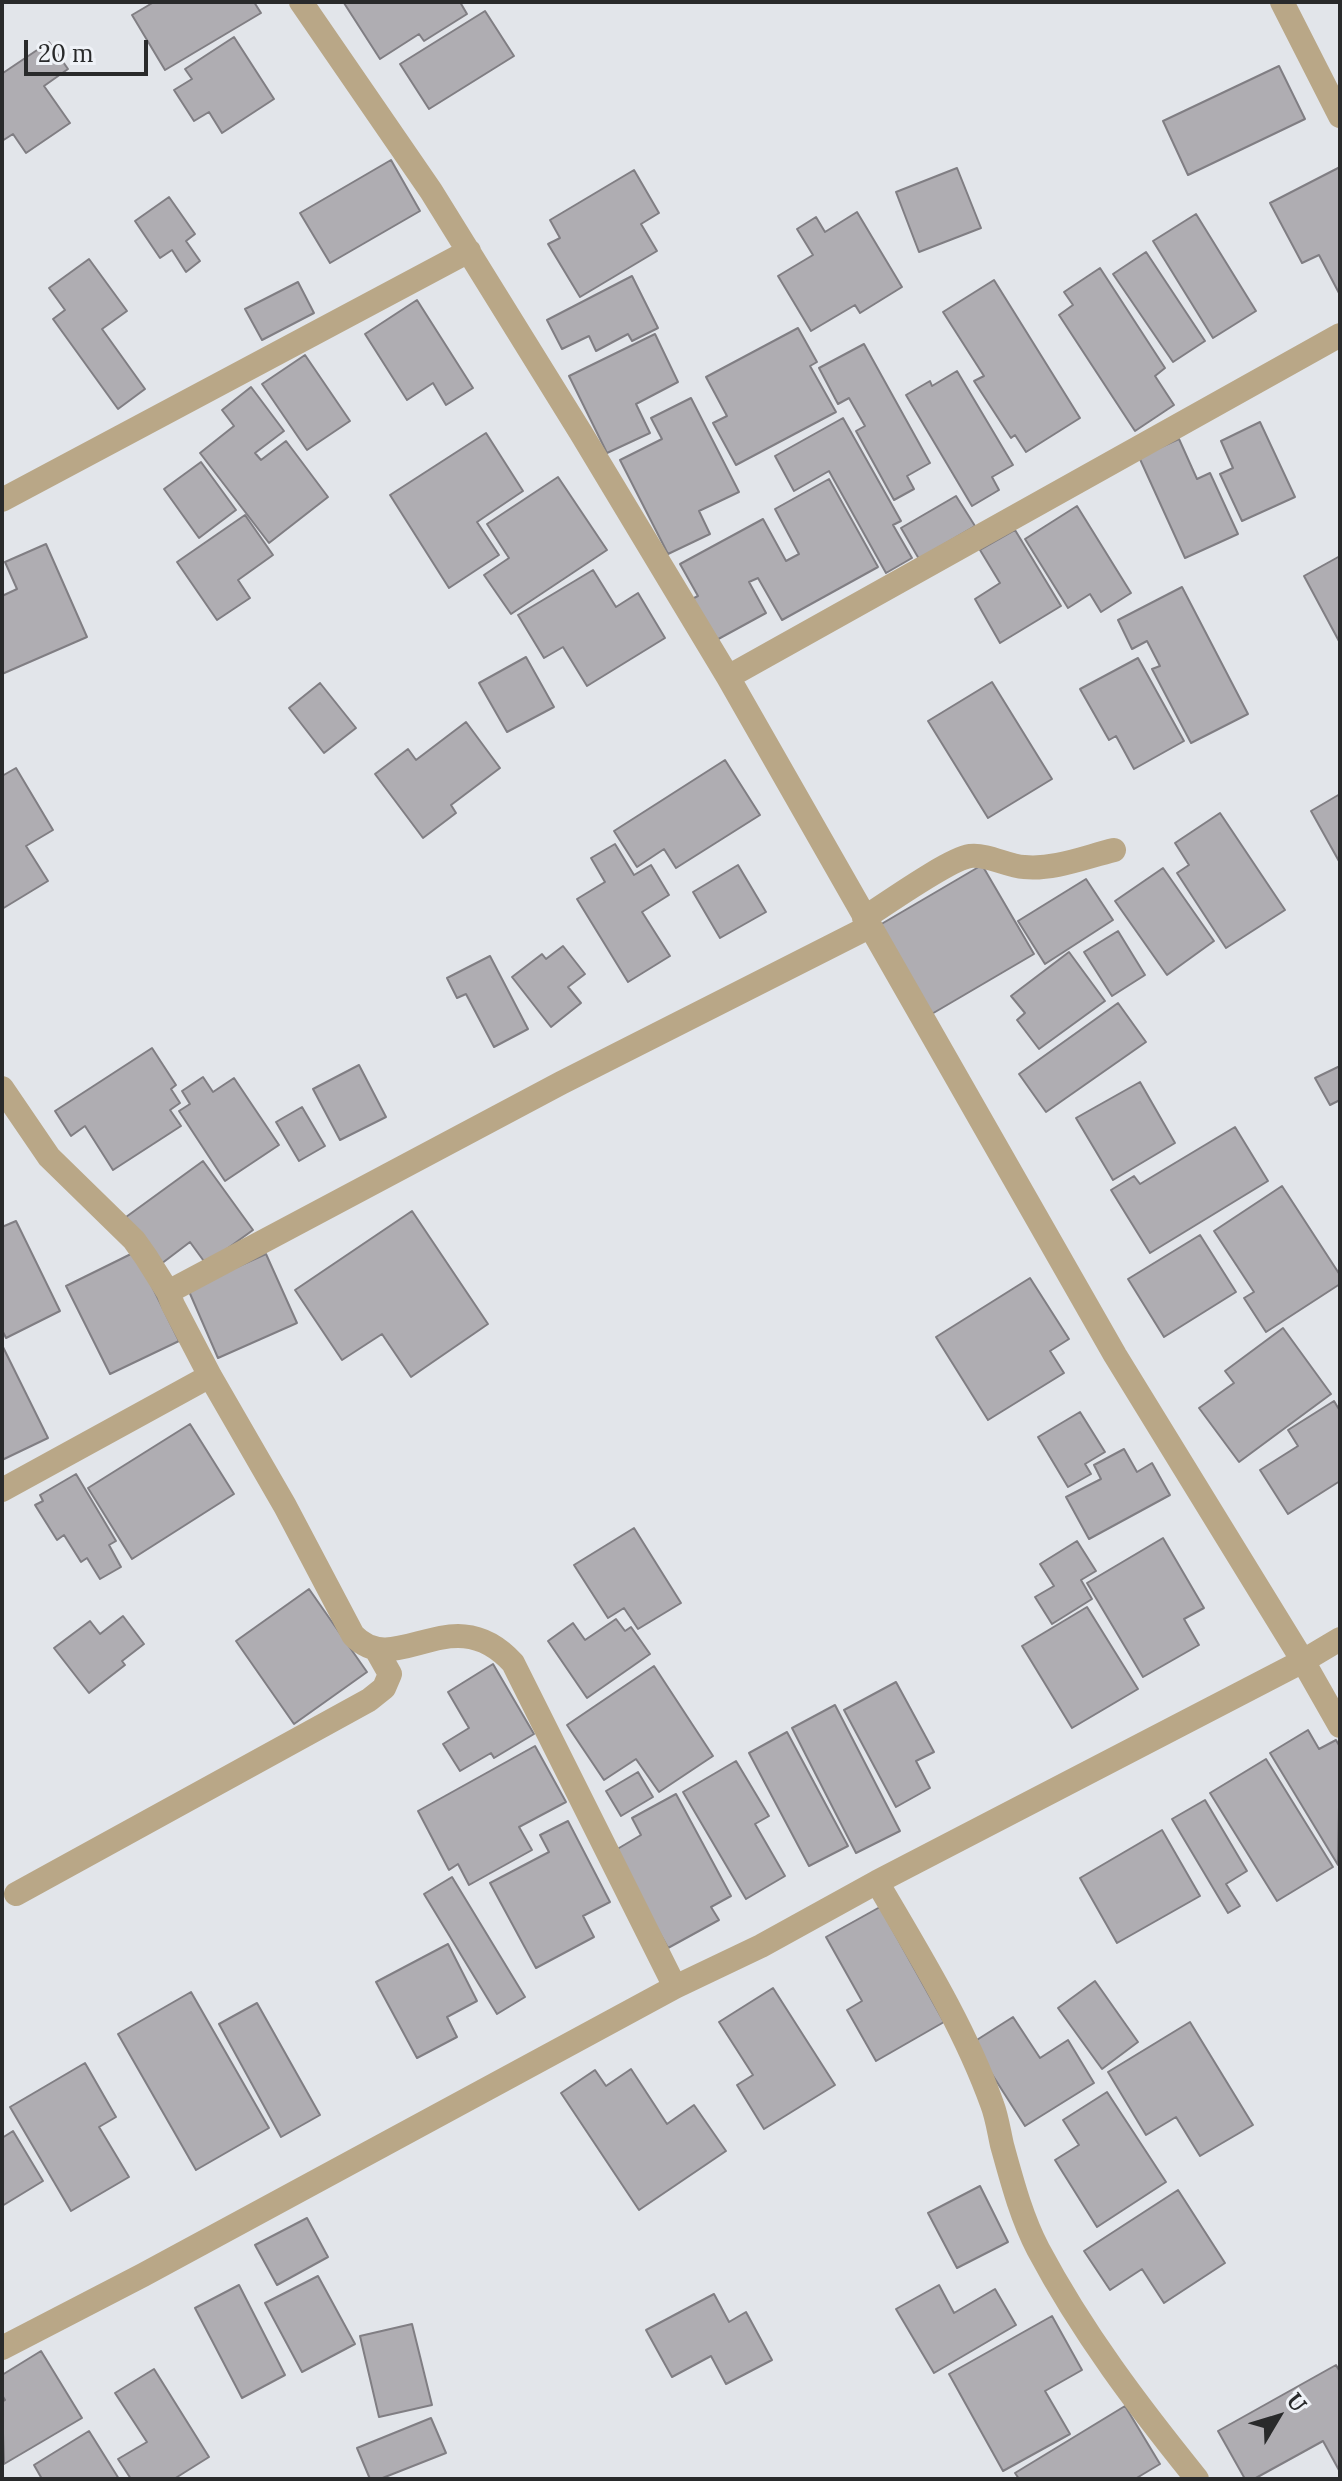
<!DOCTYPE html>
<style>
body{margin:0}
#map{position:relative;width:1342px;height:2481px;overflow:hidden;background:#e2e5ea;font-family:Lora,serif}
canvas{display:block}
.frame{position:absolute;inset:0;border:4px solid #292a2b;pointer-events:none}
.north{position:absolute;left:1238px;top:2377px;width:80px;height:80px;-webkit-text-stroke:6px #eff2f7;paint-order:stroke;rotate:52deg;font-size:22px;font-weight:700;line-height:32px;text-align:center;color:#292a2b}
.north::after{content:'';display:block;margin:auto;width:28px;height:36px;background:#292a2b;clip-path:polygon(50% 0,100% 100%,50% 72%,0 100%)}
.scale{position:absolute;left:24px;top:40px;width:124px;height:36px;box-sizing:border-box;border:4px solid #292a2b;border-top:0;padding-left:10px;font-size:24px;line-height:28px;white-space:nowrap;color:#292a2b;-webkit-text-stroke:6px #eff2f7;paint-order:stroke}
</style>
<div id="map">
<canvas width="1342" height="2481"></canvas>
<div class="frame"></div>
<div class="north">U</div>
<div class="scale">20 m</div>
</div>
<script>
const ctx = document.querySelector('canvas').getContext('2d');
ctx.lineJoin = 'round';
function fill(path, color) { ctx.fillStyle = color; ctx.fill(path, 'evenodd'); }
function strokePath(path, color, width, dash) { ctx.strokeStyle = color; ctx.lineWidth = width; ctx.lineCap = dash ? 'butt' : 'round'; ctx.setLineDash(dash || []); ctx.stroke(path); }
const building = new Path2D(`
 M154,2h100l7,11 -96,57 -33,-55z
 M346,2h114l7,12 -43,27 -5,-7 -39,25 -36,-56z
 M485,11l29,45 -85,53 -29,-45z
 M234,37l40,62 -52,34 -13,-21 -15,9 -20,-31 18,-11 -7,-10z
 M49,42l19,27 -24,17 26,37 -44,30 -13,-19 -11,7v-70l1,2z
 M1279,66l26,53 -117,56 -25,-54z
 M391,160l29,51 -90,52 -30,-50z
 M1340,167v128l-21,-40 -17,8 -32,-60z
 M957,168l24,60 -62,24 -23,-60z
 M634,170l25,43 -18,11 16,27 -77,46 -32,-53 12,-6 -10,-18z
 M169,197l26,37 -9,7 14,20 -14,11 -14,-22 -12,8 -25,-37z
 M857,212l45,75 -42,26 -5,-8 -44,26 -33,-55 35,-21 -16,-26 19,-12 9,15z
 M1196,214l60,97 -43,27 -60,-97z
 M1146,252l59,89 -32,21 -60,-88z
 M89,259l38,52 -25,18 43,60 -27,20 -65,-90 12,-9 -16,-22z
 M1100,268l65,100 -10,8 19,29 -39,26 -76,-116 14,-10 -9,-13z
 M632,276l26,52 -26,13 -4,-7 -32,17 -7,-15 -27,13 -15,-29z
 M994,280l86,138 -54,34 -11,-17 -4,3 -37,-57 10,-5 -41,-64z
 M298,282l16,31 -52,27 -17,-31z
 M417,300l56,88 -27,17 -13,-22 -26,17 -42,-66z
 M798,328l19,34 -7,4 26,46 -100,53 -23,-42 14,-7 -21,-39z
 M655,334l23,48 -42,22 14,29 -43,20 -38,-77z
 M864,344l66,119 -23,13 7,13 -20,11 -38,-69 9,-5 -16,-28 -11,6 -19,-36z
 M305,355l45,66 -43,29 -45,-66z
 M957,371l56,94 -21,12 7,13 -27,16 -66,-111 24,-14 2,5z
 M251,387l33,44 -29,22 6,7 25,-19 42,56 -59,46 -69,-90 34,-27 -12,-16z
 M691,398l48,94 -40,19 11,23 -42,20 -48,-94 42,-21 -11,-21z
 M843,418l58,103 -8,4 19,33 -26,15 -57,-102 -35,20 -19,-35z
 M1260,422l35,75 -53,24 -22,-47 13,-6 -12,-27z
 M486,433l37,58 -46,31 22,33 -50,33 -59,-93z
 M1179,439l18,40 13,-6 28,61 -53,24 -46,-101z
 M201,462l35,48 -37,28 -35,-49z
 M558,477l49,73 -96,64 -27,-39 25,-17 -22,-34z
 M829,479l49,88 -96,53 -24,-42 -9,4 17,31 -55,30 -23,-42 10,-5 -18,-32 83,-45 23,42 13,-7 -24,-45z
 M956,496l19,30 -56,33 -18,-31z
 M1077,506l54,87 -30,19 -11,-18 -22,14 -43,-69z
 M245,515l28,40 -35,25 12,18 -33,22 -40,-58z
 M1015,530l46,76 -61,37 -25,-44 25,-16 -20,-33z
 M46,544l41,93 -85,37v-78l15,-7 -12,-27z
 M1340,556v87l-36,-67z
 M593,570l23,37 22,-14 27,45 -78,48 -24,-39 -19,11 -26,-43z
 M1182,587l66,127 -57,29 -39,-74 8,-3 -13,-25 -15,8 -14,-29z
 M526,657l28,50 -47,25 -28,-49z
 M1138,658l46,83 -50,28 -18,-33 -7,4 -29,-51z
 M992,682l60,97 -64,39 -60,-97z
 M320,683l36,45 -32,25 -35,-45z
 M466,722l34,46 -49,37 5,8 -33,25 -48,-64 33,-25 8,11z
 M725,760l35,55 -84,53 -12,-19 -27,18 -23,-36z
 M16,768l37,62 -27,16 22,35 -46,28v-133z
 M1340,794v69l-29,-52z
 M1220,813l65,97 -59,38 -49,-75 12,-8 -14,-22z
 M615,844l19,31 17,-10 18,30 -27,17 28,44 -42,26 -51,-83 28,-17 -14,-24z
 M738,865l28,47 -46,26 -27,-46z
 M982,865l52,89 -104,61 -52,-89z
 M1163,868l51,73 -47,34 -52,-74z
 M1086,879l27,41 -68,44 -27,-43z
 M1118,931l27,44 -33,21 -28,-44z
 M563,946l22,28 -17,13 13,16 -30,24 -39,-50 30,-23 4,5z
 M1069,952l36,49 -66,48 -22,-29 8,-7 -14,-17z
 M490,956l38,73 -34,18 -28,-53 -9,4 -10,-20z
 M1118,1003l28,39 -100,70 -27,-38z
 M152,1048l24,37 -5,4 9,14 -10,7 11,16 -68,44 -28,-44 -14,10 -16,-25z
 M359,1065l27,52 -46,23 -27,-51z
 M1340,1066v34l-10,5 -15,-27z
 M203,1077l10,15 21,-14 45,67 -54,36 -46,-70 11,-7 -8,-13z
 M1140,1082l35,61 -62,37 -37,-62z
 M302,1107l23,39 -26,15 -23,-39z
 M1235,1127l33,54 -118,72 -39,-63 23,-14 6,8z
 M203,1161l50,69 -47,34 -16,-22 -29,22 -35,-47z
 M1282,1186l58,89v9l-74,48 -22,-34 10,-6 -40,-61z
 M412,1211l76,113 -77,53 -29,-43 -40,26 -47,-70z
 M16,1221l44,90 -54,27 -4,-8v-103z
 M1200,1235l36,57 -72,45 -36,-58z
 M135,1252l44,89 -69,33 -44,-88z
 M266,1254l31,69 -79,35 -30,-69z
 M1030,1278l39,61 -19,12 14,22 -76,47 -52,-83z
 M1283,1328l48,66 -92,68 -40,-54 35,-25 -9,-12z
 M2,1345l46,93 -46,22z
 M1334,1401l6,10v70l-52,33 -28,-44 38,-24 -10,-16z
 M1080,1412l25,40 -20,12 6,10 -23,13 -30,-50z
 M190,1424l44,70 -102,65 -44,-71z
 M1124,1449l13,23 15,-9 18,32 -81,44 -23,-42 35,-18 -7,-14z
 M76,1474l40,67 -7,4 12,22 -21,12 -13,-21 -6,4 -17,-27 -7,5 -22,-35 8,-4 -3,-6z
 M634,1528l47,75 -43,26 -14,-21 -16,10 -34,-53z
 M1163,1538l41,70 -20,11 15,26 -56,32 -56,-94z
 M1077,1541l19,30 -15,9 11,19 -40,25 -17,-27 19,-11 -14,-22z
 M309,1589l58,83 -73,52 -58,-83z
 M1087,1607l51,82 -66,39 -50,-82z
 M123,1616l21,28 -22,17 3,4 -36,28 -35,-45 36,-27 10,13z
 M616,1619l9,12 6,-4 19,27 -63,44 -39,-57 25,-18 12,17z
 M493,1664l41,70 -40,24 -3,-5 -31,18 -17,-27 26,-16 -21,-36z
 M654,1666l59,90 -54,36 -23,-33 -32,21 -37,-55z
 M896,1682l38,70 -18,9 14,27 -34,19 -52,-97z
 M835,1705l65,126 -44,22 -64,-125z
 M1308,1730l11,19 17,-9 4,7 -2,118 -68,-112z
 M787,1732l61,114 -39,20 -60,-113z
 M535,1746l31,56 -47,25 13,23 -63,35 -11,-21 -9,6 -31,-59z
 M1266,1759l67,108 -56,34 -67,-108z
 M736,1761l33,55 -14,8 30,52 -39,23 -63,-107z
 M638,1772l15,25 -32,19 -15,-25z
 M676,1794l55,102 -20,11 8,13 -51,28 -54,-97 27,-16 -9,-17z
 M1205,1800l42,71 -21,13 14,22 -12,7 -56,-94z
 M568,1821l42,81 -27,14 11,21 -58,31 -46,-85 59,-31 -9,-17z
 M1162,1830l38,66 -83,47 -37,-65z
 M452,1877l73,120 -28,17 -73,-120z
 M880,1907l64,115 -68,39 -29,-51 15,-9 -36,-64z
 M448,1944l29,57 -30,16 10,20 -40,21 -41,-76z
 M1095,1981l43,61 -36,27 -44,-61z
 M773,1988l62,97 -71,44 -27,-44 16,-10 -34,-53z
 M191,1992l78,136 -73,42 -78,-136z
 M257,2003l63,112 -39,22 -62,-113z
 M1013,2017l27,41 28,-18 26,43 -69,43 -53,-83z
 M1190,2022l63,103 -53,31 -24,-39 -30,18 -38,-63z
 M85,2063l31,54 -17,10 30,50 -58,34 -61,-104z
 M631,2069l36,55 27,-19 32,46 -87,59 -78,-117 34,-23 11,16z
 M1107,2092l59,90 -69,45 -42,-67 24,-15 -16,-25z
 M13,2131l30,50 -41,25v-68z
 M980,2186l28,56 -51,26 -29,-55z
 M1178,2190l47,73 -61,40 -22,-34 -32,21 -26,-39z
 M307,2218l21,39 -51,28 -22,-40z
 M318,2276l37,68 -53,28 -37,-69z
 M239,2285l46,90 -43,23 -47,-90z
 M939,2285l15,28 41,-24 21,36 -82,48 -38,-64z
 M714,2294l15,28 17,-10 26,48 -46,24 -15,-28 -39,21 -26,-47z
 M1052,2316l30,54 -37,21 25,43 -67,37 -54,-97z
 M412,2324l20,81 -53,12 -19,-81z
 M41,2351l41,67 -78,46 -2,-62 3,-2 -3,-5v-20z
 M1336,2365l4,7v100l-17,-31 -69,38h-9l-27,-48z
 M154,2369l55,88 -35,22h-43l-13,-20 29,-17 -32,-49z
 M1125,2406l35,58 -25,15h-116l-4,-6z
 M431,2418l15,35 -66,26h-10l-13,-31z
 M89,2431l30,48h-77l-8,-14z`);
const minor = new Path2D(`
 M301,2l130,189 150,242 147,244 387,678 188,306 37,-22
 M1282,2l58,114
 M2,500l467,-249
 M728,677l612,-342
 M864,918c22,-14 85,-59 106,-62 18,-2 37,10 54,11 30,3 61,-10 90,-17
 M2,1088l47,69 85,83 12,17 22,35 5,13 37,71 75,130 68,129c43,46 99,-39 160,28l162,324
 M168,1292l393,-209 308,-156
 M2,1490l208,-114
 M877,1882c42,72 87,144 115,222 5,13 7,28 10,41 10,36 19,71 36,104 44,83 100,157 159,230
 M16,1894l353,-194 15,-12 6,-14 -13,-23
 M2,2348l141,-73 532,-288 86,-41 116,-64 426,-221 37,65`);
fill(building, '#afadb2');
strokePath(building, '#807e83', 2);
strokePath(minor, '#b9a787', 24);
</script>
